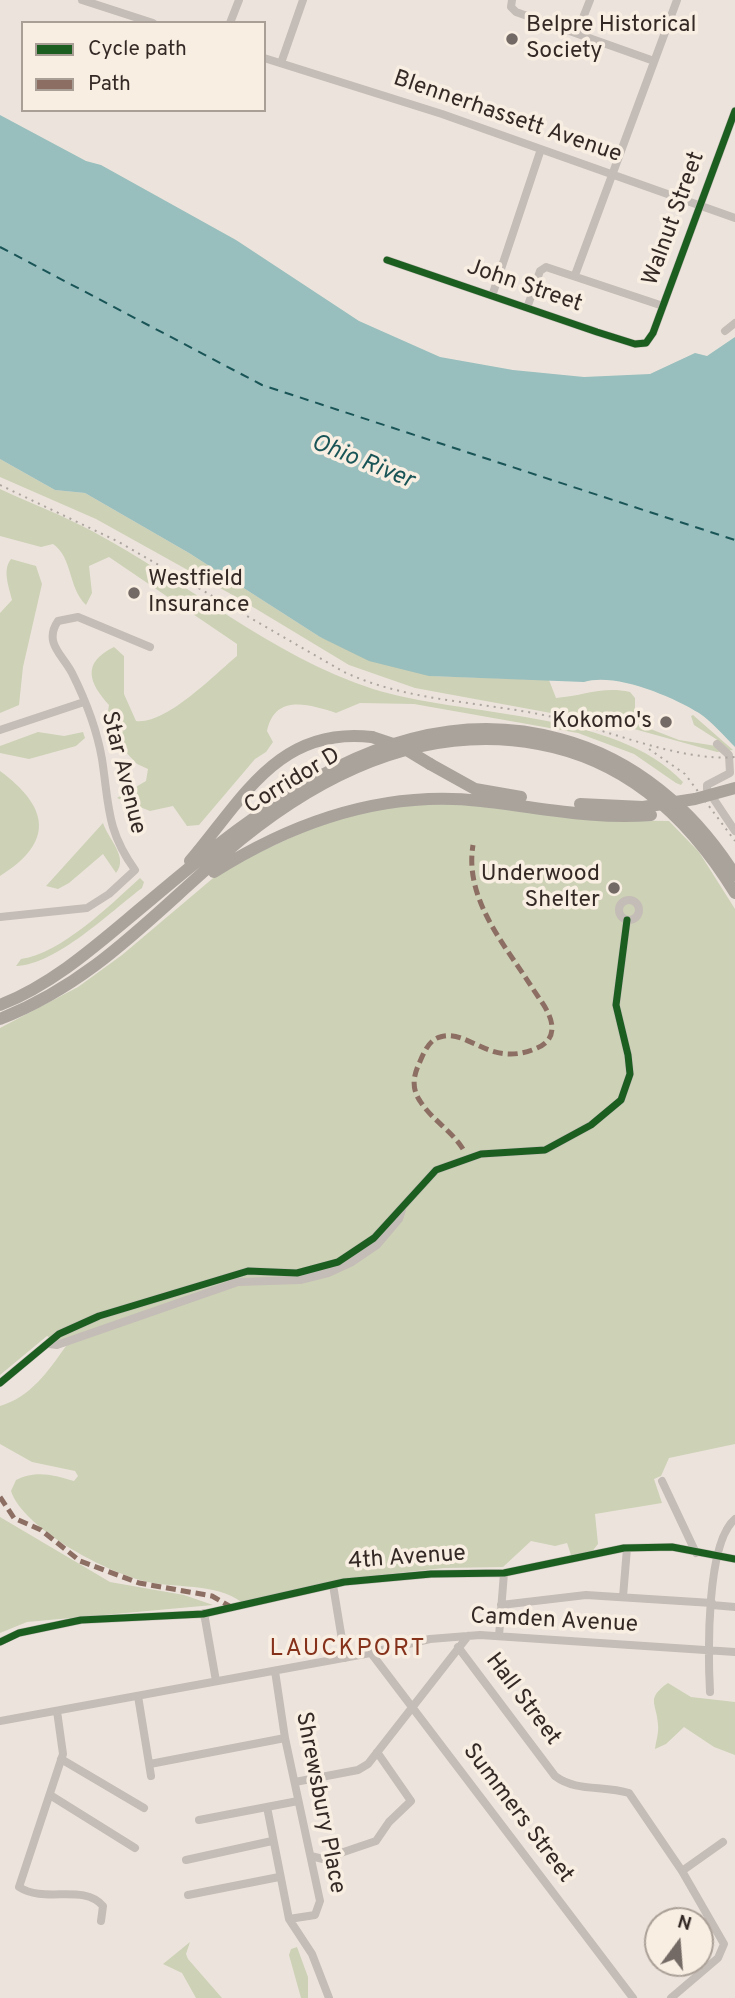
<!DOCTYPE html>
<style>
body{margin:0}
#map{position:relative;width:735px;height:1998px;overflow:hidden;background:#ece4dc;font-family:Overpass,sans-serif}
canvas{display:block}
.legend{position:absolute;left:21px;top:21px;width:245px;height:91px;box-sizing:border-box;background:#f9eee2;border:2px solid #aa9f96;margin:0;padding:9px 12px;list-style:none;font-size:21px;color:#342925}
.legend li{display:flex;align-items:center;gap:14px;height:35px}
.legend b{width:35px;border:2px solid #aa9f96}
.north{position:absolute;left:644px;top:1907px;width:70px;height:70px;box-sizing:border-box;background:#f9eee2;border:2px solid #aa9f96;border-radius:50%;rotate:16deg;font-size:19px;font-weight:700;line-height:28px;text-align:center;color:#342925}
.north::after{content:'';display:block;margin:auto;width:24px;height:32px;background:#746a65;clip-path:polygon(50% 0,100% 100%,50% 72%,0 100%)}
</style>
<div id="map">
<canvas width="735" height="1998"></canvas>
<ul class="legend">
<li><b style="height:9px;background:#1b5e20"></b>Cycle path</li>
<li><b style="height:9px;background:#8d6e63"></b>Path</li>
</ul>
<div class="north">N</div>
</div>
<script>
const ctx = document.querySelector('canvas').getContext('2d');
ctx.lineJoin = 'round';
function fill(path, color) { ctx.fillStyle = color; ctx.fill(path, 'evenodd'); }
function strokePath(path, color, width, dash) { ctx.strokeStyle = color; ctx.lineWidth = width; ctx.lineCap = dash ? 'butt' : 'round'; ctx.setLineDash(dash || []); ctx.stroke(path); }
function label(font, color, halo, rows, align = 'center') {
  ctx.font = font + ' Overpass,sans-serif'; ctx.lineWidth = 7; ctx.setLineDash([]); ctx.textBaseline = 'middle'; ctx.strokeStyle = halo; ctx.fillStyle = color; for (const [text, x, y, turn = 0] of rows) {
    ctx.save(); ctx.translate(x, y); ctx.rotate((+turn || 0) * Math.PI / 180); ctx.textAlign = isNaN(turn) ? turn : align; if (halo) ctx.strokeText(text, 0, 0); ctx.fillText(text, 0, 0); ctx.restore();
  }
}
const green = new Path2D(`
 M0,459l55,31 30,3 104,60 131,84 110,39 119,4 7,18c29,-2 45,-12 74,-6l5,6v25l44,17 37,6 3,-5 -25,-16 -3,-9 2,-1 40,35 -16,2 -90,-25 -212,-39 -66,-23 -111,-67 -142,-79 -96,-42z
 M0,489c30,14 62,26 92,42 94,50 179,125 281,158 88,28 244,21 310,93l-2,3 -5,-2 -42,-29 -56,-21 -164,-29 -54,-1 -24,10c-28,-9 -61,-19 -69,18l6,11 -7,10 -11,7 -56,66 -12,1 -14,-20 -23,5 -33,-13 29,-17 2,-12 -11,-5 -32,-34 4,-25c-20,-22 -28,-42 5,-58l10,9v38l12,27c30,4 78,-46 101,-65v-12l-128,-87 -20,9 3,27 -6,12c-18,-17 -13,-47 -33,-61l-12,3 -41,-11z
 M11,559l25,7 6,18 -19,83 -4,38 -19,8v-100l12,-13c-3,-13 -10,-30 -1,-41z
 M38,732l26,4 19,-4 2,6 -9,8 -47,13 -29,-6v-7z
 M0,771c49,36 55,71 0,105z
 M459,803l135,17 75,1 30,31 36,57v535l-66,14 -8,18 -7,3 8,24 -67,11 3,30 -8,10 -19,1 -4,-12 -12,3 -24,-5 -28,26 -59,1 -93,10 -108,25c-30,-22 -68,-13 -103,-23 -37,-10 -117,-52 -129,-89l5,-11c21,-10 37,-5 58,1l4,-5 -3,-5 -43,-9 -32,-18v-38c31,-9 49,-36 66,-60l-19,-10 -47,39v-347l78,-41 44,-32 103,-87 113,-52 64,-10z
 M103,823c5,16 26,34 13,50l-13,-19 -34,29 -11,6 -12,-3z
 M140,878l4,4 -2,6c-32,24 -86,77 -126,78l5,-7c41,-6 88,-53 119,-81z
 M0,1517l110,65 74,13 29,10 -186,17 -27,11z
 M668,1683l23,14 44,5v53l-21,-8 -30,-20 -18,17 -11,5c1,-8 4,-17 3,-24 -1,-22 -13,-26 10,-42z
 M190,1942l-4,12 2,5 34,39h-26l-14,-25 -19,-9z
 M297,1947l11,30v21h-7l-12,-43 2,-6z`);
const water = new Path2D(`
 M0,115l86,46 15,4 135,75 123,81 81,36 73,13 71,7 66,-3 45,-21 12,3 28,-19v410c-11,-11 -23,-25 -36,-34 -27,-17 -85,-41 -115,-31l-155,-6 -60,-15 -49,-24 -131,-84 -104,-60 -30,-3 -55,-31z`);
const ferry = new Path2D(`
 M0,247l262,138 473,155`);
const minor = new Path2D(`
 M82,0l71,23
 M512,0l-1,7 5,5 138,49
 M230,23l9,-23
 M577,33l13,-33
 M264,58l178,56 293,104
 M281,63l22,-63
 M387,260l210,72 38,12 11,-1 7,-10 82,-222
 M575,275l102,-275
 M492,296l49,-147
 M527,308l13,-37 6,-4 117,39
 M725,331l10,-8
 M0,730l84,-28
 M717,744l12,11 1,18 -23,12v4l28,42
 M619 910a10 10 0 1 1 20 0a10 10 0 1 1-20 0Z
 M0,917l87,-9 22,-14 26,-24c-29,-40 -26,-66 -33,-111 -5,-29 -17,-60 -30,-86 -9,-18 -29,-30 -14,-52l20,-4 72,30
 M49,1344l8,1 181,-63 62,-2 28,-7 24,-11 25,-17 22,-26 4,-13
 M0,1383l59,-49 40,-18 149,-45 49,2 41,-11 36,-24 62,-68 45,-16 64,-4 46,-25 30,-25 9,-26 -2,-19 -12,-50 11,-85
 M662,1481l34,72
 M333,1585l12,73
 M623,1597l4,-49
 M501,1605l85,-10 126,8
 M712,1605l23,2
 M204,1613l12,68
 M499,1636l5,-63
 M0,1642l19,-9 62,-13 122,-6 141,-32 87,-8 73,-1 120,-25 48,-1 63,12
 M458,1647l97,129c21,16 48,9 74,17l53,78 42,73 -6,14 -47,40
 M371,1653l262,345
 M275,1671l10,67 35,163 -5,14 -26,4
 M710,1692c-2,-38 -4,-149 25,-173
 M138,1696l13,80
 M57,1711l6,43 -44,133c26,17 64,-4 84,19l-2,15
 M0,1721l365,-67 65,-15 50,-4 255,17
 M61,1759l83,49
 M150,1764l135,-26
 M295,1782l63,-12 10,-6 100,-128
 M50,1795l85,53
 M267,1807l22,112 23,35 17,44
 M199,1820l99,-19
 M311,1856l12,3 53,-18 13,-19 22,-21 -34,-49
 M186,1860l86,-19
 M682,1871l41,-29
 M188,1895l91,-18`);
const highway = new Path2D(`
 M430,764l45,25 46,8
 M580,804l63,3
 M190,861c53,-62 88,-135 182,-124
 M214,872c81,-51 170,-82 267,-71 56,6 114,19 170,14
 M0,1005c56,-22 101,-64 147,-102 115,-97 251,-209 413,-164 75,20 134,71 175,136
 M0,1019c94,-37 150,-102 225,-166 87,-75 195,-131 314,-109 88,16 151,75 196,149`);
const rail = new Path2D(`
 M0,485l119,57 225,130c65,30 135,29 204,44 56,12 131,46 187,41
 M649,749l36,25 50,67`);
const highwayBridge = new Path2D(`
 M372,737l30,10 28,17
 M643,807l52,-8 40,-11`);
const quiet = new Path2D(`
 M463,1149c-12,-19 -32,-30 -43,-48 -8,-12 -7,-23 -2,-35 5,-11 10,-26 22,-29 29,-9 50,32 97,11 9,-4 15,-10 15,-20 0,-14 -12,-28 -19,-39 -27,-43 -69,-89 -60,-144
 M0,1497l14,21 27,12 39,31 59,22 73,13 21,12`);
const cycleway = new Path2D(`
 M387,260l210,72 38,12 11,-1 7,-10 82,-222
 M0,1383l59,-49 40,-18 149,-45 49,2 41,-11 36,-24 62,-68 45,-16 64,-4 46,-25 30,-25 9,-26 -2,-19 -12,-50 11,-85
 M0,1642l19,-9 62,-13 122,-6 141,-32 87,-8 73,-1 120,-25 48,-1 63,12`);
const markers = [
 [512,39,7,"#746a65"],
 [134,593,7,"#746a65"],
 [666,722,7,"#746a65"],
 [614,888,7,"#746a65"]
];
const poiNames = [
 ["Belpre Historical",526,26],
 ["Society",526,52],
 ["Westfield",148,580],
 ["Insurance",148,606],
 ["Kokomo's",652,722,"right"],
 ["Underwood",600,875,"right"],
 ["Shelter",600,901,"right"]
];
const streetNames = [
 ["Blennerhassett Avenue",507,118,19],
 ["Walnut Street",675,219,-70],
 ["John Street",524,287,19],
 ["Star Avenue",122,773,76],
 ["Corridor D",293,782,-31],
 ["4th Avenue",407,1559,-4],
 ["Camden Avenue",554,1622,3],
 ["Hall Street",522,1700,53],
 ["Shrewsbury Place",319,1803,79],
 ["Summers Street",517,1814,53]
];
const waterNames = [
 ["Ohio River",362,463,22]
];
const neighbourhoodNames = [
 ["LAUCKPORT",348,1650]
];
fill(green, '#cdd1b6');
fill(water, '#98bebd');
strokePath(ferry, '#195457', 2, [9, 7]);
strokePath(minor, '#c4bcb6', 8);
strokePath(highway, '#aaa39c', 12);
strokePath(rail, '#aca5a0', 2, [2, 5]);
strokePath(highwayBridge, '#aaa39c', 12);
strokePath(quiet, '#8d6e63', 5, [10, 5]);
strokePath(cycleway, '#1b5e20', 7);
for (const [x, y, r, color] of markers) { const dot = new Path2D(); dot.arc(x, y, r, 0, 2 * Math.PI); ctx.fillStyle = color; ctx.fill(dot); strokePath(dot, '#f9eee2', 2.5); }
label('23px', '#342925', '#f9eee2', poiNames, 'left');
label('23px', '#342925', '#f9eee2', streetNames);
label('italic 24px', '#195457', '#f9eee2', waterNames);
ctx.letterSpacing = '2px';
label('24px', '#86321b', '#f9eee2', neighbourhoodNames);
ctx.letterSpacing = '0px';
</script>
